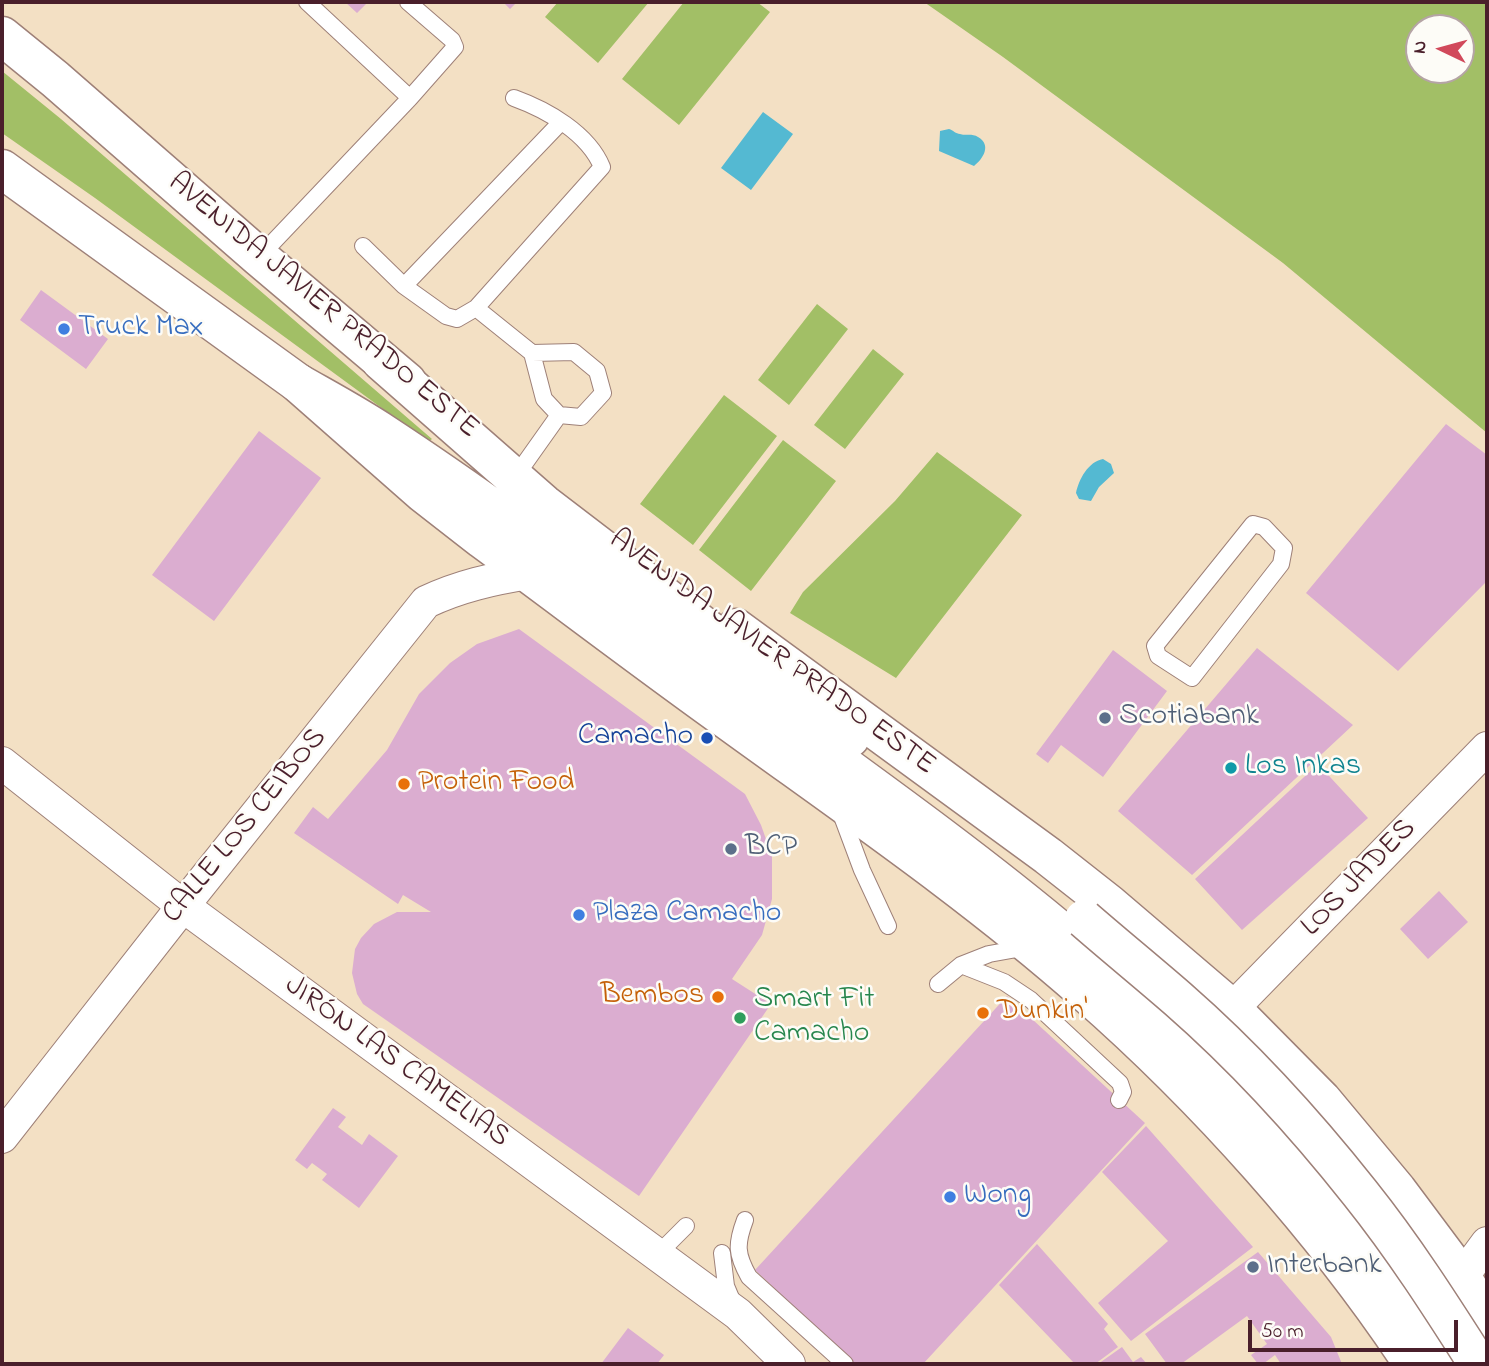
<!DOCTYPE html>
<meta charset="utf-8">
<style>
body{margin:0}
#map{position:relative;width:1489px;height:1366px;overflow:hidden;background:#f3e0c4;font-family:"Indie Flower",sans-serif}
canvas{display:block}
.frame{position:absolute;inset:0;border:4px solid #4a1f2b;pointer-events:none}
.north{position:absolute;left:1405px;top:14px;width:70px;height:70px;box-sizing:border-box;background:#fdfcf7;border:2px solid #b5a4a5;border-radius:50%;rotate:275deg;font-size:19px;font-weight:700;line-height:28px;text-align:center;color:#4a1f2b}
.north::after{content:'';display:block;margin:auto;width:24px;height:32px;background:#d1495b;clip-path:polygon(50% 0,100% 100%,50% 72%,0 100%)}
.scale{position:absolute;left:1248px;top:1320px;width:210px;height:32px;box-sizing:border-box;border:4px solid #4a1f2b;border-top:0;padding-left:9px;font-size:21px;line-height:24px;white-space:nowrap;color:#4a1f2b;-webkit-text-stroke:5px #fdfcf7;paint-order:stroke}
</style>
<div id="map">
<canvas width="1489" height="1366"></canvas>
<div class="frame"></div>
<div class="north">N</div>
<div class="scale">50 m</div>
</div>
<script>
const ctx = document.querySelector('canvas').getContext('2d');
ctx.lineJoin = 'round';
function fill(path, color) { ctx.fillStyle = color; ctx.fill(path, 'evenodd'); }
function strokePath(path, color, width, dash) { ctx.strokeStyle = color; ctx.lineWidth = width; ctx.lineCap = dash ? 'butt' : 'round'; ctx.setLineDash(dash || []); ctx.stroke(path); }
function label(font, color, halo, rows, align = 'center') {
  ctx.font = font + ' "Indie Flower",sans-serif'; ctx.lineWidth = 5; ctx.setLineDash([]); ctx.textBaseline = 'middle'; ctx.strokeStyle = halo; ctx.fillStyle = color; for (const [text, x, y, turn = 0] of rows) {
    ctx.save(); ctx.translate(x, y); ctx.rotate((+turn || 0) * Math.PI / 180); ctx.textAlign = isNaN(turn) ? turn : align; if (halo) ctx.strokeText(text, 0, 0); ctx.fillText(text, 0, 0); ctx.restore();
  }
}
const green = new Path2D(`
 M558,2h91l-51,61 -53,-46z
 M684,2h73l13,10 -91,113 -57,-46z
 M924,2h563v431l-204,-170 -280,-206zM1419,28h42v42h-42z
 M2,71l59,48 371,320 -4,3 -333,-244 -93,-65z
 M817,304l31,25 -59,76 -31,-25z
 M873,349l31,25 -59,75 -31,-24z
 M724,395l53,41 -84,109 -53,-41z
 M783,440l53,41 -85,110 -52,-41z
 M937,452l85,63 -126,163 -106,-65 13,-21 92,-91z`);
const water = new Path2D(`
 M763,112l30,22 -42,56 -30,-22z
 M949,129c4,1 7,5 11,5 6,2 12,-1 18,3 14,8 5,22 -4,29l-35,-15 1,-20z
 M1103,459l8,5 3,9 -15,14 -8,14 -12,-2 -3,-6c3,-14 12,-31 27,-34z`);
const building = new Path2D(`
 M345,2h23l-11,11z
 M503,2h14l-7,7z
 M41,290l67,49 -22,30 -66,-49z
 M1446,424l41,31v126l-89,90 -92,-78z
 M259,431l62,47 -107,143 -62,-46z
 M519,629l226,165 16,31 11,31v43l-10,36 -30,44 39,25 -132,192 -276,-192 -6,-10 -5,-21 3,-24 6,-11 13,-14 23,-12h34l-28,-17 -5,9 -104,-71 19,-26 15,12 59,-69 32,-56 31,-31 27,-19z
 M1257,648l96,77 -161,150 -74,-64z
 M1113,650l54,41 -64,86 -42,-32 -13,18 -12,-9z
 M1318,764l50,54 -126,112 -47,-51z
 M1439,891l29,31 -40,37 -28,-30z
 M1007,996l138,127 -222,241h-68l-100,-94z
 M333,1108l13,9 -8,10 24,18 7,-11 29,22 -39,52 -37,-28 5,-6 -15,-11 -5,6 -12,-9z
 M1146,1126l107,121 -122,94 -33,-38 70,-62 -66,-69z
 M1037,1244l71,80 -4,5 14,18 -23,17h-20l-76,-79z
 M1258,1252l73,85 11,27h-61l-6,-9 -12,9h-5l-7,-9 16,-11 -20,-28 -66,48h-14l-22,-30z
 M628,1328l36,27 -7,9h-56z
 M1122,1347l11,15 8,-5 6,7h-49z`);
const service = new Path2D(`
 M408,2l44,38 3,7 -45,51
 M514,98c33,12 74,35 88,69l-126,141 56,45 42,-1 23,19 6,22 -22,24 -22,-2 -39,55
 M363,246l41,40
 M259,257l151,-159 -103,-96
 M476,308l-19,11 -11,-3 -42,-30 157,-164
 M532,353l12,46 15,16
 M1253,524l11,3 20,21 -3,16 -89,114 -34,-22 -3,-10z
 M840,811l22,59 26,56
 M961,965l43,17 27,18 89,83 3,9 -4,8
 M938,984l23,-19 28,-11 39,-7
 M745,1220c-9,24 -9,34 4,57l96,87
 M722,1253l4,33 8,19
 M658,1254l28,-28`);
const minor = new Path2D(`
 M2,763l181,143 555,408 51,50
 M1232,1009l255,-261
 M2,1137l181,-231 243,-304c34,-16 66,-23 103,-29
 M1462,1277l25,-34`);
const primary = new Path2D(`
 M2,36l53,43 204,178 148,125
 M2,169l296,214 125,110 59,46c83,61 164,123 248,183 120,87 244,172 355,270 120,105 240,239 328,372
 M736,628l312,228 61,48 123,105 90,91 75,90 65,87 25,43`);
const motorway = new Path2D(`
 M381,361l163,143 306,234
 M298,383c28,16 58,32 85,50 119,78 232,165 347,249 114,84 232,166 340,257 143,120 270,265 367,425`);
const motorwayBridge = new Path2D(`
 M1084,919c31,27 63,53 94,80 64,56 129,127 182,194 44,55 81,113 118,171`);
const markers = [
 [64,329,7,"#3f7fe0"],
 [1105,718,7,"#5c6f8a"],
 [707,738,7,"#1a4fb4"],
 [1231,768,7,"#0f9aa8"],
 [404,784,7,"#e8710a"],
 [731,849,7,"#5c6f8a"],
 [579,915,7,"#3f7fe0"],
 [718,997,7,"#e8710a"],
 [983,1013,7,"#e8710a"],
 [740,1018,7,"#2e9e5b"],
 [950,1197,7,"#3f7fe0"],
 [1253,1267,7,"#5c6f8a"]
];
const streetNames = [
 ["AVENIDA JAVIER PRADO ESTE",322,307,40],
 ["AVENIDA JAVIER PRADO ESTE",771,654,36],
 ["CALLE LOS CEIBOS",246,827,-51],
 ["LOS JADES",1360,879,-46],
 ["JIRÓN LAS CAMELIAS",396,1063,36]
];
const shopNames = [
 ["Truck Max",78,329],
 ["Plaza Camacho",593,915],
 ["Wong",964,1197]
];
const serviceNames = [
 ["Scotiabank",1119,718],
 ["BCP",745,849],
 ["Interbank",1267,1267]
];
const transitNames = [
 ["Camacho",693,738]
];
const cultureNames = [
 ["Los Inkas",1245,768]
];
const foodNames = [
 ["Protein Food",418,784],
 ["Bembos",704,997,"right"],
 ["Dunkin'",997,1013]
];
const leisureNames = [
 ["Smart Fit",754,1001],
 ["Camacho",754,1035]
];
fill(green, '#a2bf66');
fill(water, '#54b9d2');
fill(building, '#dbadd0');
strokePath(service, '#9e8078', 18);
strokePath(minor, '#9e8078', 34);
strokePath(primary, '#9e8078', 41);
strokePath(motorway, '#9e8078', 41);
strokePath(service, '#fff', 16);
strokePath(minor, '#fff', 32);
strokePath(primary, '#fff', 38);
strokePath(motorway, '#fff', 38);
strokePath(motorwayBridge, '#9e8078', 41, []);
strokePath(motorwayBridge, '#fff', 38);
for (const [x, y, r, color] of markers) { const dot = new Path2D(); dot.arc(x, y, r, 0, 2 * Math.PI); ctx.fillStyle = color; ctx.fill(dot); strokePath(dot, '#fdfcf7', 2.5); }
label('30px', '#4a1f2b', '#fdfcf7', streetNames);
label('30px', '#366cbe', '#fdfcf7', shopNames, 'left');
label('30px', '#4e5e75', '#fdfcf7', serviceNames, 'left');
label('30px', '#164399', '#fdfcf7', transitNames, 'right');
label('30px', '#0d838f', '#fdfcf7', cultureNames, 'left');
label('30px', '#c56008', '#fdfcf7', foodNames, 'left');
label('30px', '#27864d', '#fdfcf7', leisureNames, 'left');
</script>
